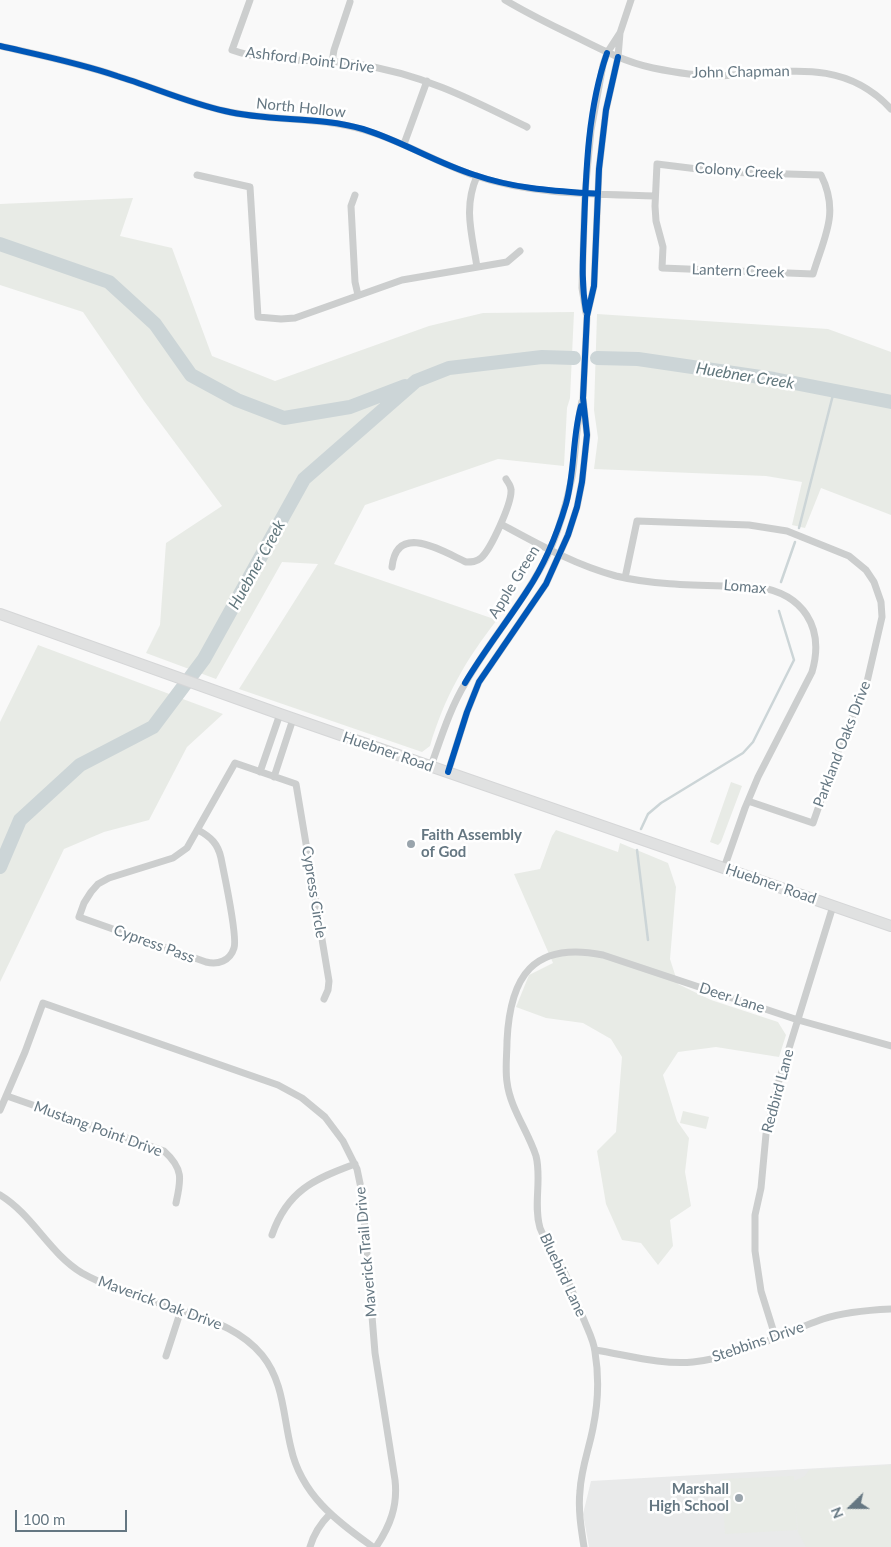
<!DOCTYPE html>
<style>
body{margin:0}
#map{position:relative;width:891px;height:1547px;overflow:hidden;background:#f9f9f9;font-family:Lato,sans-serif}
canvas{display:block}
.north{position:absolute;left:826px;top:1482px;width:50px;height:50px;-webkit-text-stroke:4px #fff;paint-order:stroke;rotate:248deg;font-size:14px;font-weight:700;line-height:20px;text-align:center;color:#657782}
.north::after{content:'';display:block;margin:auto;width:18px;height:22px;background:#657782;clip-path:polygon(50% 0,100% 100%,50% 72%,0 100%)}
.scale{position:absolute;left:15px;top:1510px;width:112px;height:22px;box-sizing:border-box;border:2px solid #657782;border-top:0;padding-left:6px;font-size:15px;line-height:18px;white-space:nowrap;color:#657782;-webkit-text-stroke:4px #fff;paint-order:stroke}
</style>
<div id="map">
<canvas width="891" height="1547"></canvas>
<div class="north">N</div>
<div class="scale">100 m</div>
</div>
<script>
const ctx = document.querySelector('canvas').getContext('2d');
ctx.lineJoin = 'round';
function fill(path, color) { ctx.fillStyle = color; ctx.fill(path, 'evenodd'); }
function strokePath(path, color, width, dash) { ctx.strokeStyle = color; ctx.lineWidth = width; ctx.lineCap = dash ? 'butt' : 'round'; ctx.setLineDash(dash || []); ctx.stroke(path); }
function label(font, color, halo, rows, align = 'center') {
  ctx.font = font + ' Lato,sans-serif'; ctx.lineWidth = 5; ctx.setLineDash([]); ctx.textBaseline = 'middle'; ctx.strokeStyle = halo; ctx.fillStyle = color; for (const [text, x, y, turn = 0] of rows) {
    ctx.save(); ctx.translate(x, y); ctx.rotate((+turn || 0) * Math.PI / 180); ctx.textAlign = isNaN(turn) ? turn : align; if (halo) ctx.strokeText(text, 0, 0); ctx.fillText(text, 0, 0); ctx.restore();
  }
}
const built = new Path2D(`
 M891,1464v83h-302l-6,-33 8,-33z`);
const green = new Path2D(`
 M133,198l-13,38 52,12 40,108 63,25 154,-55 54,-13 91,-1 -4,86 -3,10 -3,58 -66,-7 -133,46 -31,59 163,56c-31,39 -53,78 -67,126l-8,6 -183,-63 79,-125 -36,-2 -66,117 -70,-26 14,-28 6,-82 56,-37 -78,-105 -61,-89 -83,-27v-81z
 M597,314l231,15 63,23v163l-70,-27 -16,40 -13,-3 10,-43 -36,-6 -172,-7 4,-31 -4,-28z
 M38,645l185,69 -36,33 -38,73 -45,12 -40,17 -64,133v-260z
 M731,782l11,4 -21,56 -3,3 -8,-3z
 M556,830l62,22 2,-9 48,20 8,24 -6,72 8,25 33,16 67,22 8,13 -7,22 -63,-10 -38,5 -15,23 14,46 12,17 -4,34 6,34 -21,14 3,26 -15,19 -17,-22 -19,-3 -16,-36 -9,-53 19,-19 6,-75 -11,-18 -28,-16 -37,-5 -30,-11 13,-32 24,-12 -39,-89 26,-5 12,-33z
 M683,1111l26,6 -3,12 -26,-6z
 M891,1465v82h-85l-8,-15 -3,-34 2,32 -72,4 -3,-55 72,-3v5l11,-5 4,-6z`);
const stream = new Path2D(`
 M799,528l35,-137
 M781,582l14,-40
 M641,829l7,-15 13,-11 82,-50 10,-11 41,-82 -15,-49
 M637,850l11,90`);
const river = new Path2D(`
 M0,244l109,38 46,42 36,51 46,25 47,18 66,-11 55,-21
 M597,358l41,1 136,20 117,23
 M0,867l20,-47 60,-55 73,-38 51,-68 100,-180 112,-98 33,-13 93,-11 32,1`);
const street = new Path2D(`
 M250,0l-18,50c38,14 85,8 125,14 65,10 112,34 170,63
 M505,0c22,13 44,24 67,35 26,13 52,27 81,33 20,4 42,8 63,8 65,-2 125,-21 175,33
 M0,46c40,9 79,17 117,30 36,11 71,27 108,35 46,11 94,5 139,19 39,11 73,33 112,46 57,19 120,18 179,20
 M332,62l2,-12 16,-48
 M404,144l23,-63
 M657,164l65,8 99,3c19,38 3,62 -8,99l-151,-6 1,-21 -7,-26 -1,-15z
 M197,175l53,12 8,130 23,2 14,-1 107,-38 105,-18 13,-11
 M477,176c-14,32 -5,58 0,91
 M355,195l-4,11 4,76 3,13
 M586,313l-4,-25 3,-95 6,-63 12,-65 4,-12 13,-20 11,-33
 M501,524c37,20 74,41 115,52 46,11 95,9 142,11 45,7 67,40 54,85l-54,105 -13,31 -21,60
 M392,567c5,-45 50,-16 74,-5 6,0 10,0 15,-4 10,-9 31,-55 30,-68 0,-5 -3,-7 -5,-11
 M625,578l12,-57 112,4 38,6 62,25 17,14 8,12 7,20 1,15 -15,65 -30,72 -24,69 -65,-22
 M431,766c10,-28 19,-58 35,-84 26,-45 62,-85 84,-132 10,-23 17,-49 22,-73 4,-26 4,-51 10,-76
 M260,772l20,-58
 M448,772l19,-60 12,-30 67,-98 22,-49 9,-28 5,-25 5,-47 -4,-37 4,-82 7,-30 5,-117 7,-59 12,-53 2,-24
 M274,777l19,-58
 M198,830c13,7 20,14 23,28 3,16 17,78 13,90 -4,13 -16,17 -28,14l-127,-45 5,-14 7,-11 7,-8 11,-6 64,-20 14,-10 48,-85 61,21 33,197 -1,9 -4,9
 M7,1096l157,55c20,18 17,29 12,52
 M0,1110l25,-58 18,-49 235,82 24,13 23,19 18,24 14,28 5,24 13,160 20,127c3,26 -5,46 -19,67
 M0,1195c33,20 49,58 82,78 28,16 68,27 99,37 31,11 59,19 81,45 22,27 21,61 29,93 10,46 45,73 82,99
 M272,1235c15,-44 42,-56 83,-71
 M776,1339l-15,-48 -6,-40v-36l6,-27 5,-54 12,-50 55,-178
 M595,1350c32,5 66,15 98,12 46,-5 87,-28 130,-43 21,-7 46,-9 68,-10
 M166,1356l15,-46
 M310,1547c4,-14 10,-23 20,-33
 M584,1547c-3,-19 -6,-38 -4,-56 1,-22 9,-42 13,-63 5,-24 6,-52 2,-76 -1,-11 -7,-22 -11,-32 -7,-16 -13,-33 -20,-49 -8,-14 -18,-28 -24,-43 -7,-23 2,-49 -4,-72 -8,-25 -26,-48 -29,-74 -2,-13 0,-28 0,-41 3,-65 26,-100 96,-86l195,65 93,26`);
const primary = new Path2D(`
 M0,614l280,100 611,212`);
const cycleway = new Path2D(`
 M0,46c39,9 79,17 117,30 36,11 71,27 108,35 45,11 93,5 138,18 39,12 73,34 112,46 40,14 81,16 123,19
 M586,311c-5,-29 -3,-54 -2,-84 2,-58 4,-119 23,-174
 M465,683c19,-32 42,-61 62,-92 18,-27 30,-57 39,-87 9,-32 6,-66 15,-98
 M448,772l19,-60 12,-30 67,-98 22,-49 9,-28 5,-25 5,-47 -4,-37 4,-82 7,-30 5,-117 7,-59 12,-53`);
const markers = [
 [411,844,5,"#99a4ac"],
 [739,1498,5,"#99a4ac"]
];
const streetNames = [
 ["Ashford Point Drive",310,60,7],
 ["John Chapman",741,72,-1],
 ["North Hollow",301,108,6],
 ["Colony Creek",739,171,4],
 ["Lantern Creek",738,271,2],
 ["Apple Green",514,582,-58],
 ["Lomax",745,587,5],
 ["Parkland Oaks Drive",842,744,-69],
 ["Huebner Road",388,752,19],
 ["Huebner Road",771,884,19],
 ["Cypress Circle",314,892,81],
 ["Cypress Pass",154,944,20],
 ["Deer Lane",732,998,18],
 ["Redbird Lane",778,1091,-75],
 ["Mustang Point Drive",98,1129,20],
 ["Maverick Trail Drive",366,1252,-95],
 ["Bluebird Lane",563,1275,65],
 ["Maverick Oak Drive",160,1303,20],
 ["Stebbins Drive",758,1342,-19]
];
const poiNames = [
 ["Faith Assembly",421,835],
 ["of God",421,852],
 ["Marshall",729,1489,"right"],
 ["High School",729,1506,"right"]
];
const waterNames = [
 ["Huebner Creek",745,376,9],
 ["Huebner Creek",257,565,-61]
];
fill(built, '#e9eaea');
fill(green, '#e8ebe6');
strokePath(stream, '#ccd5d7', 2.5);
strokePath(river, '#ccd5d7', 14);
strokePath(primary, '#d5d6d7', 12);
strokePath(street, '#cccece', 7);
strokePath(primary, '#e0e1e1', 10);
strokePath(cycleway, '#0057b8', 6);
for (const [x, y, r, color] of markers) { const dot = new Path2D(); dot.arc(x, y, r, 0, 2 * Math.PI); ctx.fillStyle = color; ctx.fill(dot); strokePath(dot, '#fff', 2); }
label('15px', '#657782', '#fff', streetNames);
label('bold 15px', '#657782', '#fff', poiNames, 'left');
label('italic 16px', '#60767c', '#fff', waterNames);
</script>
